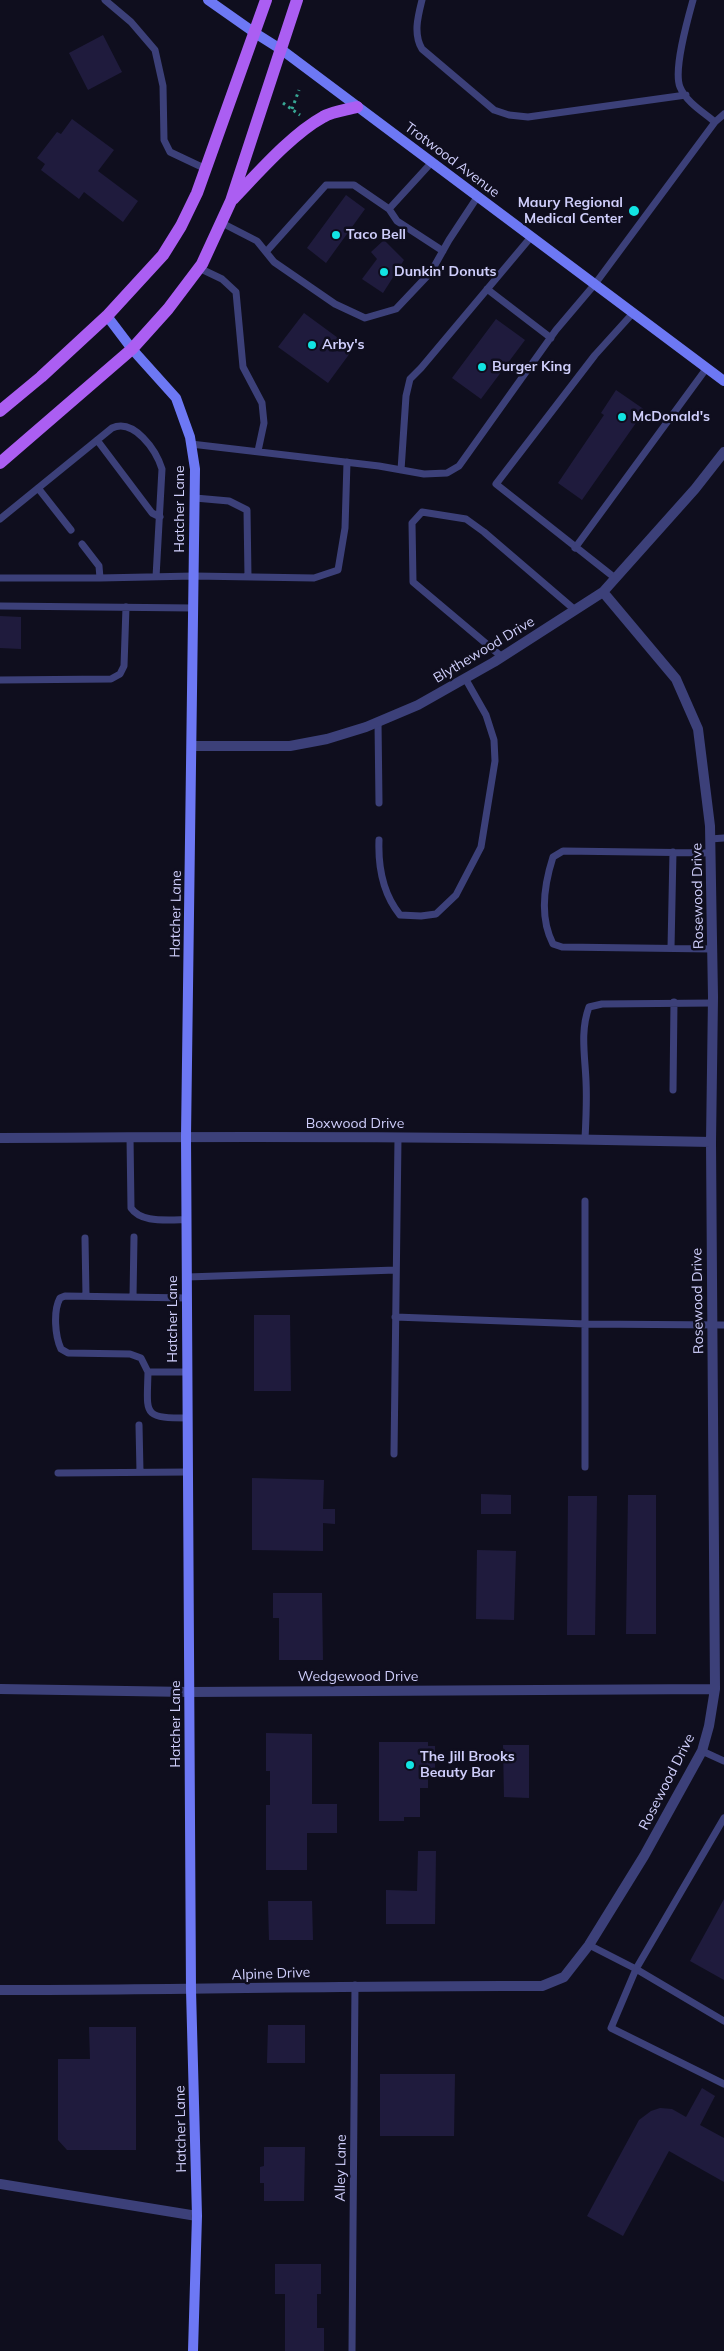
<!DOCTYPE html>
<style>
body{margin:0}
canvas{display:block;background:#0f0e1e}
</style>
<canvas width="724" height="2351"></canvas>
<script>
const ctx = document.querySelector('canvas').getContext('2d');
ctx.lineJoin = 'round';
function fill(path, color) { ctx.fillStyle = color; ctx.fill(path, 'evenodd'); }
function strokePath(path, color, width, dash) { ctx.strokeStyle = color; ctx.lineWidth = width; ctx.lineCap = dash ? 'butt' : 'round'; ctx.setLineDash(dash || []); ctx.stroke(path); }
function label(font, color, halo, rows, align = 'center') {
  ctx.font = font + ' Mulish,sans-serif'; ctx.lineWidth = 5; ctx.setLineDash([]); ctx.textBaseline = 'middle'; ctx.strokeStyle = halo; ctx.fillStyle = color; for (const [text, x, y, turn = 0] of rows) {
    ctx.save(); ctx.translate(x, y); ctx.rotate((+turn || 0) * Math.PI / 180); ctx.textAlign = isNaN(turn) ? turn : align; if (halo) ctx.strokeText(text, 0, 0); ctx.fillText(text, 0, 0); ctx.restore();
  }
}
const building = new Path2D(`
 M103,35l19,37 -34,18 -19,-37z
 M72,119l42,31 -16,21 40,30 -15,21 -39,-30 -5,7 -38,-29 4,-6 -8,-6 20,-26 4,2z
 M346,195l19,14 -39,54 -19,-15z
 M384,240l20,20 -21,33 -21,-14 15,-20 -6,-7z
 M304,313l49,36 -25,34 -50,-36z
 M496,319l29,21 -44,59 -29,-21z
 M616,390l29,20 -63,90 -24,-17 46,-68 -3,-2z
 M0,616l21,1v32l-21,-1z
 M254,1315h36l1,76h-37z
 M252,1478l72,2 -1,29h12v15l-12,-1v28l-71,-1z
 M481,1494l30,1v19h-30z
 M628,1495h28v139h-30z
 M568,1496h29l-2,139h-28z
 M477,1550l39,1 -2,69 -38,-1z
 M273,1593h49l1,67h-44v-42h-6z
 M266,1733l46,1v70h25v29h-30v37h-41v-65h4v-34h-4z
 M379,1742h49v4h7v23h-7v19h-8v29h-16v4h-25z
 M503,1745h26v53l-25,-1z
 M418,1851h18l-1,73h-49v-34l31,1z
 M724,1899v81l-34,-19z
 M268,1901h44l1,39h-44z
 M268,2025h37v38h-38z
 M89,2027h47v123h-69l-9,-10v-81h32z
 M380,2074h75l-1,62h-74z
 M702,2088l13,8 -15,29 24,13v44l-55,-31 -46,85 -36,-20 52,-96 12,-9 9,-3 12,1 14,8z
 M264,2147h41l-1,54h-40v-18h-4v-16l4,-1z
 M275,2264h46v30h-4v34h7v23h-39v-57h-10z`);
const path = new Path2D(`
 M283,103l17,12
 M292,109l7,-19`);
const lane = new Path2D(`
 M105,0l26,22 24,28 8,36 1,54 6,12 36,17
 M422,0c-4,16 -9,34 0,49l72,61 15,5 19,2 158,-22
 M693,0c-5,18 -20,70 -13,87 6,15 23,25 35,35
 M389,209l8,12 46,30
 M222,223l35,18 17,21 61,42 30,14 31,-9 35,-37 18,-32 29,-44
 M266,252l60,-67h28l35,24 43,-47
 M199,268l23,11 14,13 7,75 19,36 2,20 -6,28
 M487,289l64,49
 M97,440l55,73 8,4
 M191,444l188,22 45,8 23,-1 12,-7 97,-136 39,-46 120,-162 9,-8
 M401,470l5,-74 4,-17 11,-11 110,-131
 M38,488l33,42
 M195,498l34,3 18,9 1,67
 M0,519l112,-91c22,-10 44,22 50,41l-6,108
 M82,544l17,22 1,12
 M575,548l131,-179
 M0,578h100l94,-2 120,2 24,-8 7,-42 2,-66
 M615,578l-119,-94 99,-129 38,-42
 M0,606l193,2
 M502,657l-89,-75 -1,-59 10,-11 44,7 18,13 91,78
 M0,680l111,-1 9,-5 4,-8 2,-59
 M378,722l1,81
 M710,839l14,-1
 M379,840c-1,27 4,54 21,75l21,1 15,-2 20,-19 25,-48 14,-86 -1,-21 -8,-25 -21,-37
 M711,853l-148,-2 -10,6c-9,28 -14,60 0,87l9,3 150,2
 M671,948l2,-96
 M673,1090l1,-88
 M130,1137l1,71c11,16 38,11 56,12
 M585,1139c1,-19 2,-39 1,-58 -1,-25 -6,-50 3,-74l13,-3 111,-1
 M85,1238l1,58
 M187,1277l209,-7
 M133,1297l1,-60
 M187,1298l-122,-2 -5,2c-7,13 -5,38 1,51l7,4 62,1 11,4 7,14h39
 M395,1317l190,7 139,1
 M148,1372c-1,43 -6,46 40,46
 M139,1425l1,47
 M394,1454l4,-316
 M585,1467v-266
 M58,1473l130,-1
 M702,1751l22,10
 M724,1818l-88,151 -25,59 113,56
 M589,1945l47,24 88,52
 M352,2351l3,-366`);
const street = new Path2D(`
 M193,746h97l37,-7 39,-12 52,-22 76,-43 109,-70 92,-103 29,-37
 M0,1138c237,-2 474,-2 711,4
 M0,1689l189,3 526,-3
 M0,1990c181,0 361,-5 542,-4l22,-9 25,-32 55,-89 58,-105 7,-25 6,-37 -4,-547 2,-145 -3,-171 -12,-97 -22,-50 -73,-87
 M0,2184l197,32`);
const secondary = new Path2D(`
 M208,0l47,33 27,17 442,331
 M107,316l25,33 44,49 14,39 5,32 -9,667 5,854 6,226 -4,135`);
const primary = new Path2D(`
 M233,199c25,-26 59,-65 90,-82 10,-6 23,-7 34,-10
 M0,411l41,-34 66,-61 56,-61 18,-29 16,-33 69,-193
 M0,463l132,-114 36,-40 34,-45 29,-63 66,-201`);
const markers = [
 [634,211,6,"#12e4e3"],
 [336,235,5,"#12e4e3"],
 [384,272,5,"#12e4e3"],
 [312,345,5,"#12e4e3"],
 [482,367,5,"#12e4e3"],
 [622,417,5,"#12e4e3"],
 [410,1765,5,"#12e4e3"]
];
const streetNames = [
 ["Trotwood Avenue",452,160,37],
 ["Hatcher Lane",180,509,-90],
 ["Blythewood Drive",484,650,-31],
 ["Rosewood Drive",698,896,-91],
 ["Hatcher Lane",176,914,-89],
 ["Boxwood Drive",355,1124],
 ["Rosewood Drive",698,1301,-91],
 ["Hatcher Lane",173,1319,-90],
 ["Wedgewood Drive",358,1677],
 ["Hatcher Lane",176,1724,-90],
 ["Rosewood Drive",667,1782,-63],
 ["Alpine Drive",271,1974,-2],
 ["Hatcher Lane",181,2129,-91],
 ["Alley Lane",341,2168,-89]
];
const poiNames = [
 ["Maury Regional",623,203,"right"],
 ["Medical Center",623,219,"right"],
 ["Taco Bell",346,235],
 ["Dunkin' Donuts",394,272],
 ["Arby's",322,345],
 ["Burger King",492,367],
 ["McDonald's",632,417],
 ["The Jill Brooks",420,1757],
 ["Beauty Bar",420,1773]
];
fill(building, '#1f1b3d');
strokePath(path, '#37a794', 3, [2.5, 4]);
strokePath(lane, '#3c4079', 7);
strokePath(street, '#3c4079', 10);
strokePath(secondary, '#6d78f4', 10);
strokePath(primary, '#ab5ef2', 12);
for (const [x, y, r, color] of markers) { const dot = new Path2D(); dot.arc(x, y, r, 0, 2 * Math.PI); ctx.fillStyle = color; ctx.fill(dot); strokePath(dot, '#0f0e1e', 2); }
label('14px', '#cfcefb', '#0f0e1e', streetNames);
label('bold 14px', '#cfcefb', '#0f0e1e', poiNames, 'left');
</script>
